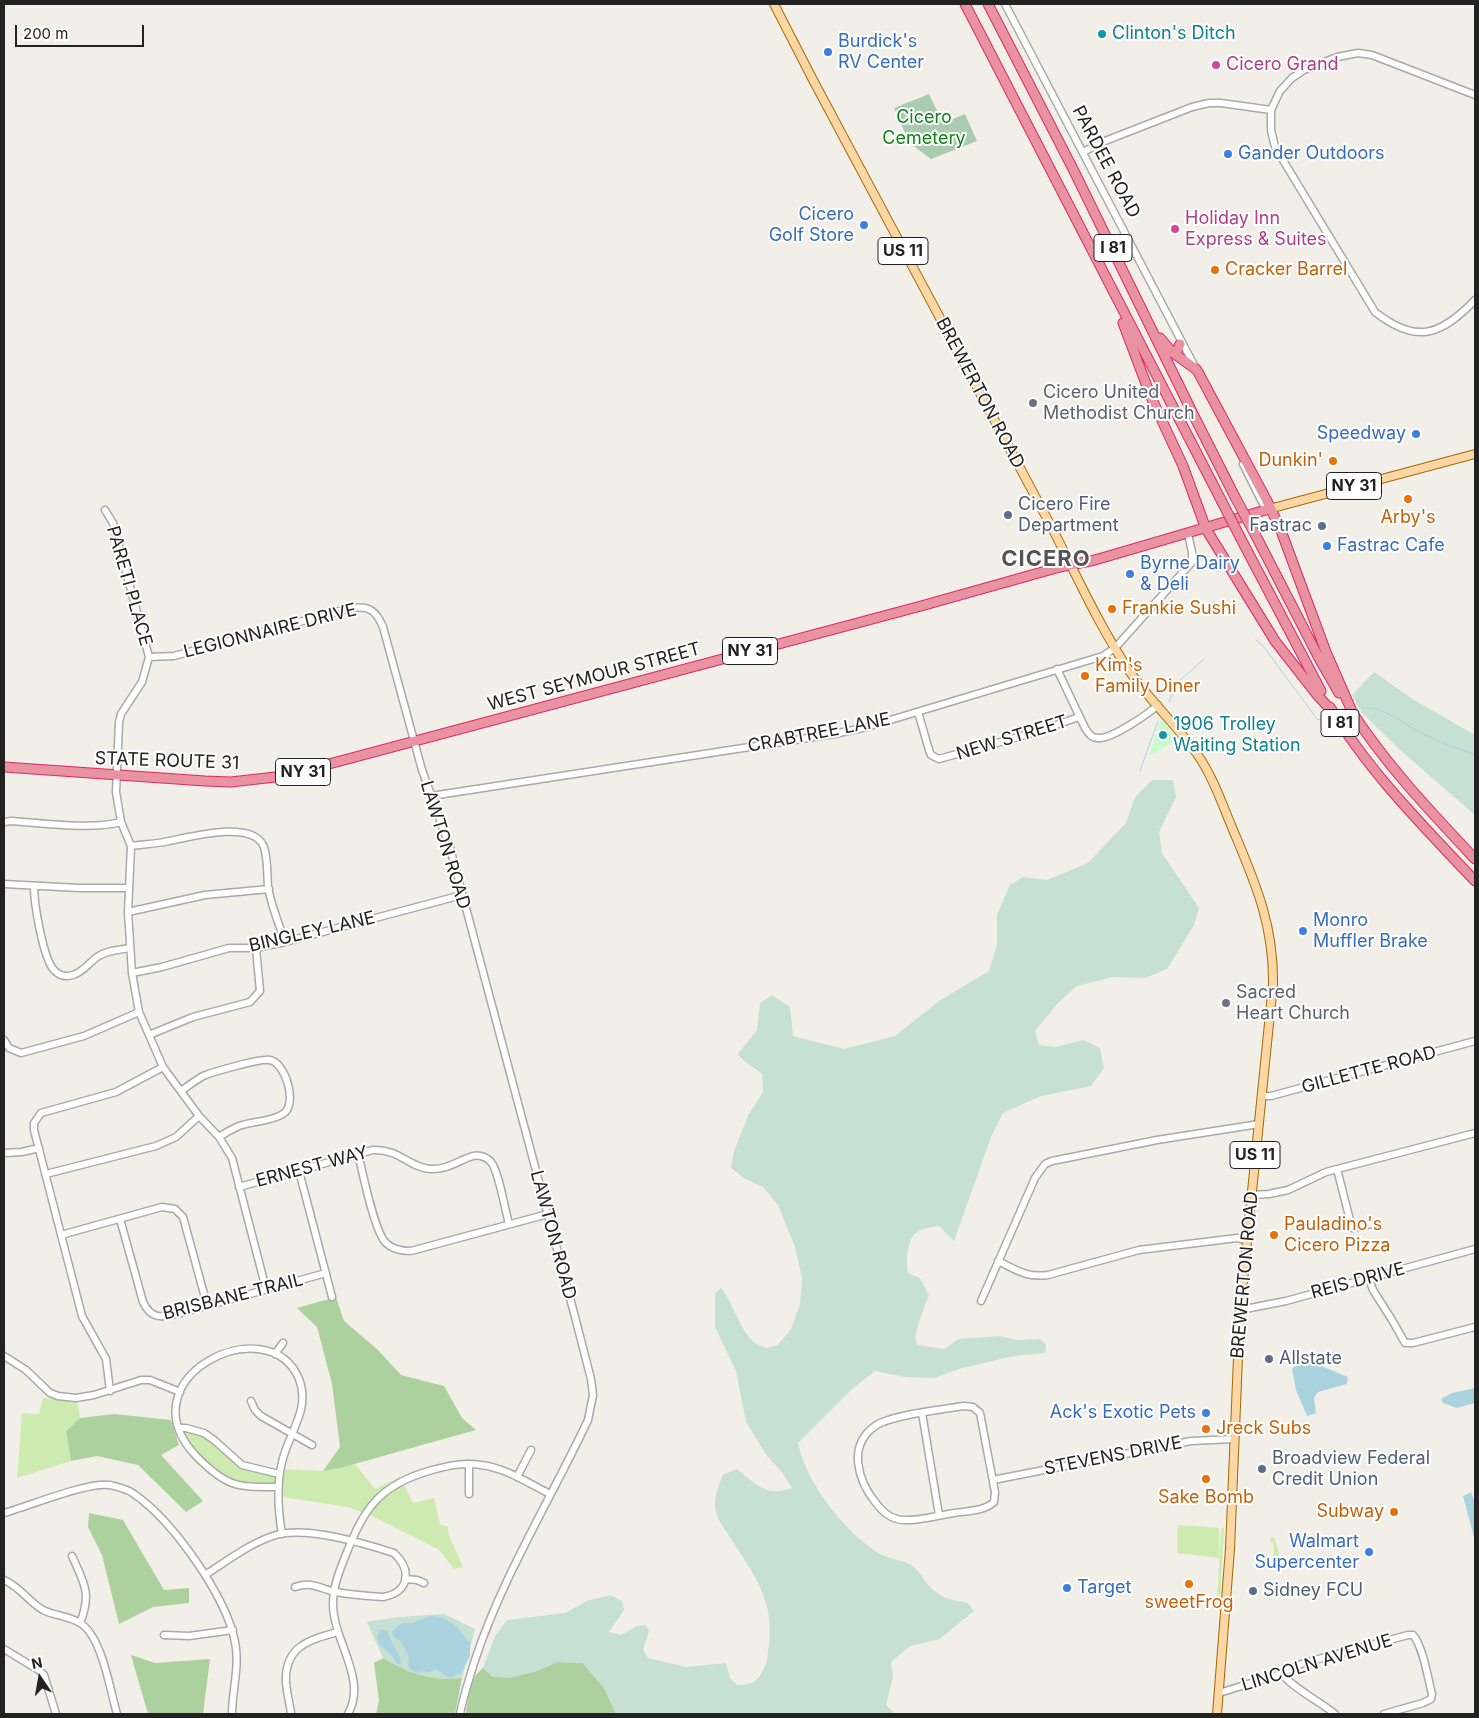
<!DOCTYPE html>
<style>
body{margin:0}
#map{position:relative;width:1479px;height:1718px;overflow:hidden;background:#f2efe9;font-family:Inter,sans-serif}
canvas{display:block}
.frame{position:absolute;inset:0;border:5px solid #222;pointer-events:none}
.north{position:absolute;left:15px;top:1653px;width:50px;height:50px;-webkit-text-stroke:4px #fff;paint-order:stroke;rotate:348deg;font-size:14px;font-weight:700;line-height:20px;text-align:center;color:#222}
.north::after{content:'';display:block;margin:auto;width:18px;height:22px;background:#222;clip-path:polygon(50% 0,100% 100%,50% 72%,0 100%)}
.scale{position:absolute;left:15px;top:25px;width:129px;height:22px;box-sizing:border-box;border:2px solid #222;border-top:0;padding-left:6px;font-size:15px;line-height:18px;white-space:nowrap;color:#222;-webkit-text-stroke:4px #fff;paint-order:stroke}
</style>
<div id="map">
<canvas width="1479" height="1718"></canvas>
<div class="frame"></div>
<div class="north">N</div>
<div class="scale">200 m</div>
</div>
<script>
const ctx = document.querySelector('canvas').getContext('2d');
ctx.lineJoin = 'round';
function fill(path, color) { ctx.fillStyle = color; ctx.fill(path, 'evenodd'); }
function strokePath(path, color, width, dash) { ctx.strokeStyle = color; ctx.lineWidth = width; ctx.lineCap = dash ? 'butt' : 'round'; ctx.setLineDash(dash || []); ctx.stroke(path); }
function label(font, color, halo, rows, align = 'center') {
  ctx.font = font + ' Inter,sans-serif'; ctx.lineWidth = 4; ctx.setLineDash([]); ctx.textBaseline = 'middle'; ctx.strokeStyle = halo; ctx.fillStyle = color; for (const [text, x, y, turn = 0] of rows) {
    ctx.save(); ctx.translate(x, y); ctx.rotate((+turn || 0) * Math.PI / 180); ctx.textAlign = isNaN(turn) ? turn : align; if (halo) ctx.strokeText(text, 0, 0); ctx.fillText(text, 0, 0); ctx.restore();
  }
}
const grass = new Path2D(`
 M43,1398l34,3 3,17 -14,13 5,30 -54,17 5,-65 17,1z
 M185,1431l22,7 31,28 35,10h10v-7l40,2 32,-7 20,25 25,-12 13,26 21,-5 6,26 8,3 1,9 14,31 -9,2 -15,-19 -69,-35 -22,-8 -66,-10v-11l-46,-3 -39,-29 -12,-16z
 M1179,1525l40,3v30l-42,-5v-25z
 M1224,1527l-4,71 -3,6 4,-75z
 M1273,1537l2,2 7,27 -1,2 -5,1 -5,-4h4l-2,-23h-3v-3z`);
const forest = new Path2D(`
 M336,1297l8,24 34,29 23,25 43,11 18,32 14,12 -136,38 -17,3 17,-24 -8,-63 -15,-57 -20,-19z
 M114,1414l57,6 8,25 -18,10 42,46 -17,11 -48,-47 -41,-9 -26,5 -5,-30 14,-13z
 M89,1513l34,7 41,70 25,-2v15l-36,4 -34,17 -17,-69 -14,-28z
 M131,1655l24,8 55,-4 -7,55h-55z
 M383,1658c30,16 44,22 79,20l-7,36h-79l3,-14 -5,-37z
 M557,1662l26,1 22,26 11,25h-150c2,-17 3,-35 17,-46l10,9 41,-5z`);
const wetland = new Path2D(`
 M1374,672l40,28 61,35v80l-75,-65 -38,-37 -10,-18z
 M1152,780h21l3,17 -17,35 3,21 37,55 -5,17 -27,44 -22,9 -32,-1 -36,9 -18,16 -24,29 4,14 16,2 28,-7 17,8 4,20 -13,18 -50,10 -38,17 -12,24 -37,104 -15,-15c-6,1 -15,2 -20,5 -13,6 -13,30 -11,42l12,5 9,17c-4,12 -17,39 -12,50l28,4 13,-10 41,-3 18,4 24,-1 5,6 -1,8 -31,3 -52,12 -27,10 -30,-1 -30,-6 -23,18 -54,54c8,40 46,88 80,110 10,6 26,7 35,13 5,4 9,11 12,15 13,16 24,19 43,22l6,8 -34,28 -30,7 -19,16 2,14 -7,29 9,9h-279l-11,-25 -22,-26 -26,-1 -23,10 -24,6 -17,-1 -10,-9 12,-32 12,-16 58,-7 22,-12 23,-6 12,6 2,9 -15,22 12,3 16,-9 9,-1 3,6 -6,19 5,8 38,9 40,-4 4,15 7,7c17,0 21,-4 28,-19 3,-7 3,-15 4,-23 5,-40 -13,-66 -34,-98 -6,-10 -16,-22 -19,-33 -3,-12 2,-26 7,-37l14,-6c20,16 28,28 55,19l-11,-17 -14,-15 -21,-34 -10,-51 -21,-44v-34l6,-5c12,14 20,45 34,55 3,2 8,3 11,5l12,-3 13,-16 9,-25 2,-26 -7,-31 -17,-42 -15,-18 -19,-9 -13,-10 3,-17 14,-35 15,-24 -1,-18 -18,-13 -6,-7 19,-24 3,-27 12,-8 18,12 3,29 51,13 51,-13 44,-35 50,-30 8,-26v-30l13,-30 13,-8 24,3 41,-17 38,-40 9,-26z
 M444,1614l31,15 -13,49 -21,1 -31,-7 -27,-14 -16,-36 31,-5z`);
const cemetery = new Path2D(`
 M929,94l14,29 22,-9 12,27 -46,18 -19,-14h-4l-3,-12 -11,-25z`);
const park = new Path2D(`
 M1161,719l17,20 -29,17z`);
const water = new Path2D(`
 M1309,1361l39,16 -1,7 -29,8 -4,6 2,15 -9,3 -11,-26 -4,-21 6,-5z
 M1475,1388v15l-18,5 -14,-5 -2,-4 11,-6z
 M1471,1492l4,11v38l-12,-45z
 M431,1616c15,0 29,10 35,24l5,2 -1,1v13l-8,16 -12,6 -14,-9c-5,2 -7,5 -12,2l-7,2 -7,-4 -2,-4c3,-12 -4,-16 -9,-25h-2l-5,-6v-3l10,-8h10z
 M382,1629l6,3c3,12 11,18 13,31l-2,2c-4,-2 -4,-5 -7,-9 -7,-9 -20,-11 -12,-26z`);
const stream = new Path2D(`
 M1256,640l8,7 53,72 7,2
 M1169,702l8,-19 27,-24
 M1362,708c21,-3 41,16 59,25 17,9 37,15 54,22
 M1140,771l18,-50`);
const minor = new Path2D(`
 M1005,4l191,365
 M1271,110v20l4,17 100,165c42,33 66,23 100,-12
 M1083,152l22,-11 87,-34 17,-4h12l50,7 9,-19 12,-13 12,-8 33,-13 21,-4 14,2 103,40
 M1243,464l23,46
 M105,510l8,13 36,134 -7,25 -21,32 -2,8 -3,70 5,30 10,24 -3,66 4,61 7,39 24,55 36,49 20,21 13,21 34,131
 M149,657l25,-1 173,-47c20,-4 28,-1 36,18l39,143 28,78 124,465 17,66 2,16 -5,25c-38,81 -86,157 -114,243 -5,17 -11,34 -14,51
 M1057,669l28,59c4,6 7,11 15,10 13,0 48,-24 58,-33
 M918,712l11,38 2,5 8,4 90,-25 50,-17
 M431,796l403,-62 33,-7 236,-71 12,-8 77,-86v-10l-4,-18
 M4,822l7,-1c32,2 80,9 110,1
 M131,846c13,-2 26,-2 38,-5 21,-4 82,-21 94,4 5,10 4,30 5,42 3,18 11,37 17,55
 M4,884l75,4h49
 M34,886c0,16 9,75 21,85 5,5 11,6 18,4 10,-3 16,-12 24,-18 10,-7 22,-7 33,-9
 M128,912l77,-17 64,-6
 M132,973l30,-6 67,-19h27l29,-6 177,-47
 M149,1035l44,-18 57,-15 10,-11 -4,-43
 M4,1040l5,8 12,5 63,-17 55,-24
 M181,1091c7,-5 15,-11 22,-15 10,-4 58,-18 67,-16 16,3 28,45 13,54 -13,8 -30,7 -44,12 -7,3 -14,7 -20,11
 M1262,1096h9l204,-55
 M4,1153l18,-1 17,-4
 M358,1154c5,19 16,77 28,89 7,7 16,8 25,8l137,-37
 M1337,1169l15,59 19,-4
 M299,1171l33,126
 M46,1174l110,-28 20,-9 23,-21
 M239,1187l134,-37c27,-1 35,17 57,19 16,1 26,-7 40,-12 7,-3 16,-1 21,5 8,10 14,48 18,62
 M1251,1195l18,-1 19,-4 38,-18 149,-39
 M120,1219l23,83c9,19 20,15 38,11l145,-40
 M61,1235l101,-28 13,2 8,8 24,88
 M998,1261c19,9 28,17 50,14l91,-25 98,-12 10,2
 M1369,1279l4,11 19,30 13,23h8l62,-16
 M981,1301l54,-123 10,-14 7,-3 105,-21 102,-16
 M1240,1310l46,-9 189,-52
 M275,1354l8,-11
 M4,1356l22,14 24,23 8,3 18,2 18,-3 47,-15h9l30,12
 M110,1391l-4,-32 -24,-43 -48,-186v-7l7,-10 75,-21 47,-25
 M251,1401l4,9 6,6 51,29
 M964,1406l9,1 7,6 15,79 -1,10c-9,9 -28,9 -40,11 -15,2 -42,10 -57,6 -8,-2 -16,-9 -21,-16 -18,-22 -29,-57 -1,-77 15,-11 69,-17 89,-20z
 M922,1413l17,102
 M179,1428h7l18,5 10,7 28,25 37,9
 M517,1477l14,-27
 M993,1480l198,-39 43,-2
 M278,1487c-41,0 -50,1 -81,-30 -76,-79 72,-151 102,-78 12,31 -11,55 -17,83 -6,24 -4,48 0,72
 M469,1494v-30
 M4,1513c26,-7 82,-31 106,-28 8,2 18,4 24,9 39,27 92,102 101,148 5,24 -3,49 -3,72
 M72,1556c12,27 20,37 8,67
 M205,1575c22,-14 45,-32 71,-40 31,-9 87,8 118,18 18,17 16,39 -11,44 -16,-1 -31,-2 -47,-5 -16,-3 -23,-11 -41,-5
 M405,1579l12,1 7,3
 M4,1580c15,6 25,22 39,30 12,6 26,6 37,13 22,13 30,67 37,91
 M164,1635l25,1 44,-6
 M4,1649l36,22 4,4 12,39
 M1282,1673c7,13 40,30 53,41
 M1219,1693l61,-19 18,-9 13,-4 97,-26h5c10,11 15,44 19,59l-1,5 -8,4 -39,11
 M291,1714c-1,-10 -4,-20 -5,-31 -2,-36 22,-43 52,-51
 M348,1714c20,-35 -15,-73 -15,-110 0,-17 6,-32 12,-47 19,-49 34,-72 87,-87 15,-4 32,-8 49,-5 25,3 47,18 69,29`);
const major = new Path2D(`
 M774,4l39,76 238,446c25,48 47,98 77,143 20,30 48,55 69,85 15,21 24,47 34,71 23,55 43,98 42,159l-33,326 -10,239 -13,165
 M1269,509l206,-55`);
const highway = new Path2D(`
 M965,4l256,496
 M988,4l85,165 121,247 40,79
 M1123,323l28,74 32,69 23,63 69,112 43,55 15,16
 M1160,338l12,14 25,18 69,129 14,29 46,124 28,64
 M1172,352l5,-1 3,-7
 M1256,536l64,124 19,33
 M1241,539l80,152
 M1330,707c39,65 94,120 145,174
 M1352,712c35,54 79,100 123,147
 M4,767l201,14 26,1 53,-6 637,-170 139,-39 35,-7 174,-51`);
const highwayBridge = new Path2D(`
 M1234,495l22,41
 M1221,500l20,39`);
const markers = [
 [1102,34,5,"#0f9aa8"],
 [828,52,5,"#3f7fe0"],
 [1216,65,5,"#d1479c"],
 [1228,154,5,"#3f7fe0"],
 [864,225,5,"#3f7fe0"],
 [1175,229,5,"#d1479c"],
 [1215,270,5,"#e8710a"],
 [1033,403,5,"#6b7280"],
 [1416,434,5,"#3f7fe0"],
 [1333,461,5,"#e8710a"],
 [1408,499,5,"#e8710a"],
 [1008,515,5,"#5c6f8a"],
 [1322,526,5,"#5c6f8a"],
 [1327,546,5,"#3f7fe0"],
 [1130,574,5,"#3f7fe0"],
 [1112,609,5,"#e8710a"],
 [1085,676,5,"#e8710a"],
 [1163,735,5,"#0f9aa8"],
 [1303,931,5,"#3f7fe0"],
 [1226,1003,5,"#6b7280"],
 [1274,1235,5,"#e8710a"],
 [1269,1359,5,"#5c6f8a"],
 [1206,1413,5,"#3f7fe0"],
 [1206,1429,5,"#e8710a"],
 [1262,1469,5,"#5c6f8a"],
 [1206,1479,5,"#e8710a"],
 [1394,1512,5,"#e8710a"],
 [1369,1552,5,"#3f7fe0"],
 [1189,1584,5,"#e8710a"],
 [1067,1588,5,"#3f7fe0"],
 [1253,1591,5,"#5c6f8a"]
];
const shields = [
 [1113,248,38],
 [903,251,50],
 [1354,486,55],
 [750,651,55],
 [1340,723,38],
 [303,772,55],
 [1255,1155,50]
];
const shieldNames = [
 ["I 81",1113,248],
 ["US 11",903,251],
 ["NY 31",1354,486],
 ["NY 31",750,651],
 ["I 81",1340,723],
 ["NY 31",303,772],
 ["US 11",1255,1155]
];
const cultureNames = [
 ["Clinton's Ditch",1112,34],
 ["1906 Trolley",1173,725],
 ["Waiting Station",1173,746]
];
const shopNames = [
 ["Burdick's",838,42],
 ["RV Center",838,63],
 ["Gander Outdoors",1238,154],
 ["Cicero",854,215,"right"],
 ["Golf Store",854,236,"right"],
 ["Speedway",1406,434,"right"],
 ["Fastrac Cafe",1337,546],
 ["Byrne Dairy",1140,564],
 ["& Deli",1140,585],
 ["Monro",1313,921],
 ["Muffler Brake",1313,942],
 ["Ack's Exotic Pets",1196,1413,"right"],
 ["Walmart",1359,1542,"right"],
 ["Supercenter",1359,1563,"right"],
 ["Target",1077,1588]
];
const hotelNames = [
 ["Cicero Grand",1226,65],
 ["Holiday Inn",1185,219],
 ["Express & Suites",1185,240]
];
const parkNames = [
 ["Cicero",924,118],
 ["Cemetery",924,139]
];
const streetNames = [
 ["PARDEE ROAD",1106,162,62],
 ["BREWERTON ROAD",980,393,62],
 ["PARETI PLACE",129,586,74],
 ["LEGIONNAIRE DRIVE",270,631,-14],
 ["WEST SEYMOUR STREET",594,677,-15],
 ["CRABTREE LANE",819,733,-11],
 ["NEW STREET",1012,738,-17],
 ["STATE ROUTE 31",167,761,2],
 ["LAWTON ROAD",445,845,73],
 ["BINGLEY LANE",312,932,-13],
 ["GILLETTE ROAD",1369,1070,-15],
 ["ERNEST WAY",312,1167,-15],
 ["LAWTON ROAD",553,1235,75],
 ["BREWERTON ROAD",1245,1275,-85],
 ["REIS DRIVE",1358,1281,-15],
 ["BRISBANE TRAIL",233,1297,-14],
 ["STEVENS DRIVE",1113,1456,-11],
 ["LINCOLN AVENUE",1317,1663,-17]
];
const foodNames = [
 ["Cracker Barrel",1225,270],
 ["Dunkin'",1323,461,"right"],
 ["Arby's",1408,518,"center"],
 ["Frankie Sushi",1122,609],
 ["Kim's",1095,666],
 ["Family Diner",1095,687],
 ["Pauladino's",1284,1225],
 ["Cicero Pizza",1284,1246],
 ["Jreck Subs",1216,1429],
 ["Sake Bomb",1206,1498,"center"],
 ["Subway",1384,1512,"right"],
 ["sweetFrog",1189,1603,"center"]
];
const worshipNames = [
 ["Cicero United",1043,393],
 ["Methodist Church",1043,414],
 ["Sacred",1236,993],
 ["Heart Church",1236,1014]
];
const serviceNames = [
 ["Cicero Fire",1018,505],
 ["Department",1018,526],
 ["Fastrac",1312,526,"right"],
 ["Allstate",1279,1359],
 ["Broadview Federal",1272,1459],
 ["Credit Union",1272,1480],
 ["Sidney FCU",1263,1591]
];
const districtNames = [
 ["CICERO",1046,559]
];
fill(grass, '#cdebb0');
fill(forest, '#add19e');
fill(wetland, '#c6e0d4');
fill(cemetery, '#aacbaf');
fill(park, '#c8facc');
fill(water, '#aad3df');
strokePath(stream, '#aad3df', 1);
strokePath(minor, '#a9a9a9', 9);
strokePath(major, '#a06b00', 10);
strokePath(highway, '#dc2a67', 11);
strokePath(minor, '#fff', 6);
strokePath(major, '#fcd6a4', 8);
strokePath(highway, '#e892a2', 9);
strokePath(highwayBridge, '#dc2a67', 11, []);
strokePath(highwayBridge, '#e892a2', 9);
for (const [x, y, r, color] of markers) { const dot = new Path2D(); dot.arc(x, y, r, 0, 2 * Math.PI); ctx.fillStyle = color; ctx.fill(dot); strokePath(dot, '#fff', 2); }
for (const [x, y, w] of shields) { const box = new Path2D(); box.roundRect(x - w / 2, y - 13.5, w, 27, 4); ctx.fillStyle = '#fff'; ctx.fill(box); strokePath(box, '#222', 1); }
label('bold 16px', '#222', null, shieldNames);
label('18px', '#0d838f', '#fff', cultureNames, 'left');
label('18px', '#366cbe', '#fff', shopNames, 'left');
label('18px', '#b23c85', '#fff', hotelNames, 'left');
label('18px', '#0c8416', '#fff', parkNames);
label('18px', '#222', '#fff', streetNames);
label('18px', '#c56008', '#fff', foodNames, 'left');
label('18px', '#5b616d', '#fff', worshipNames, 'left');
label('18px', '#4e5e75', '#fff', serviceNames, 'left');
ctx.letterSpacing = '1px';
label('bold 22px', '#555', '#fff', districtNames);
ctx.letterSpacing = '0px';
</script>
